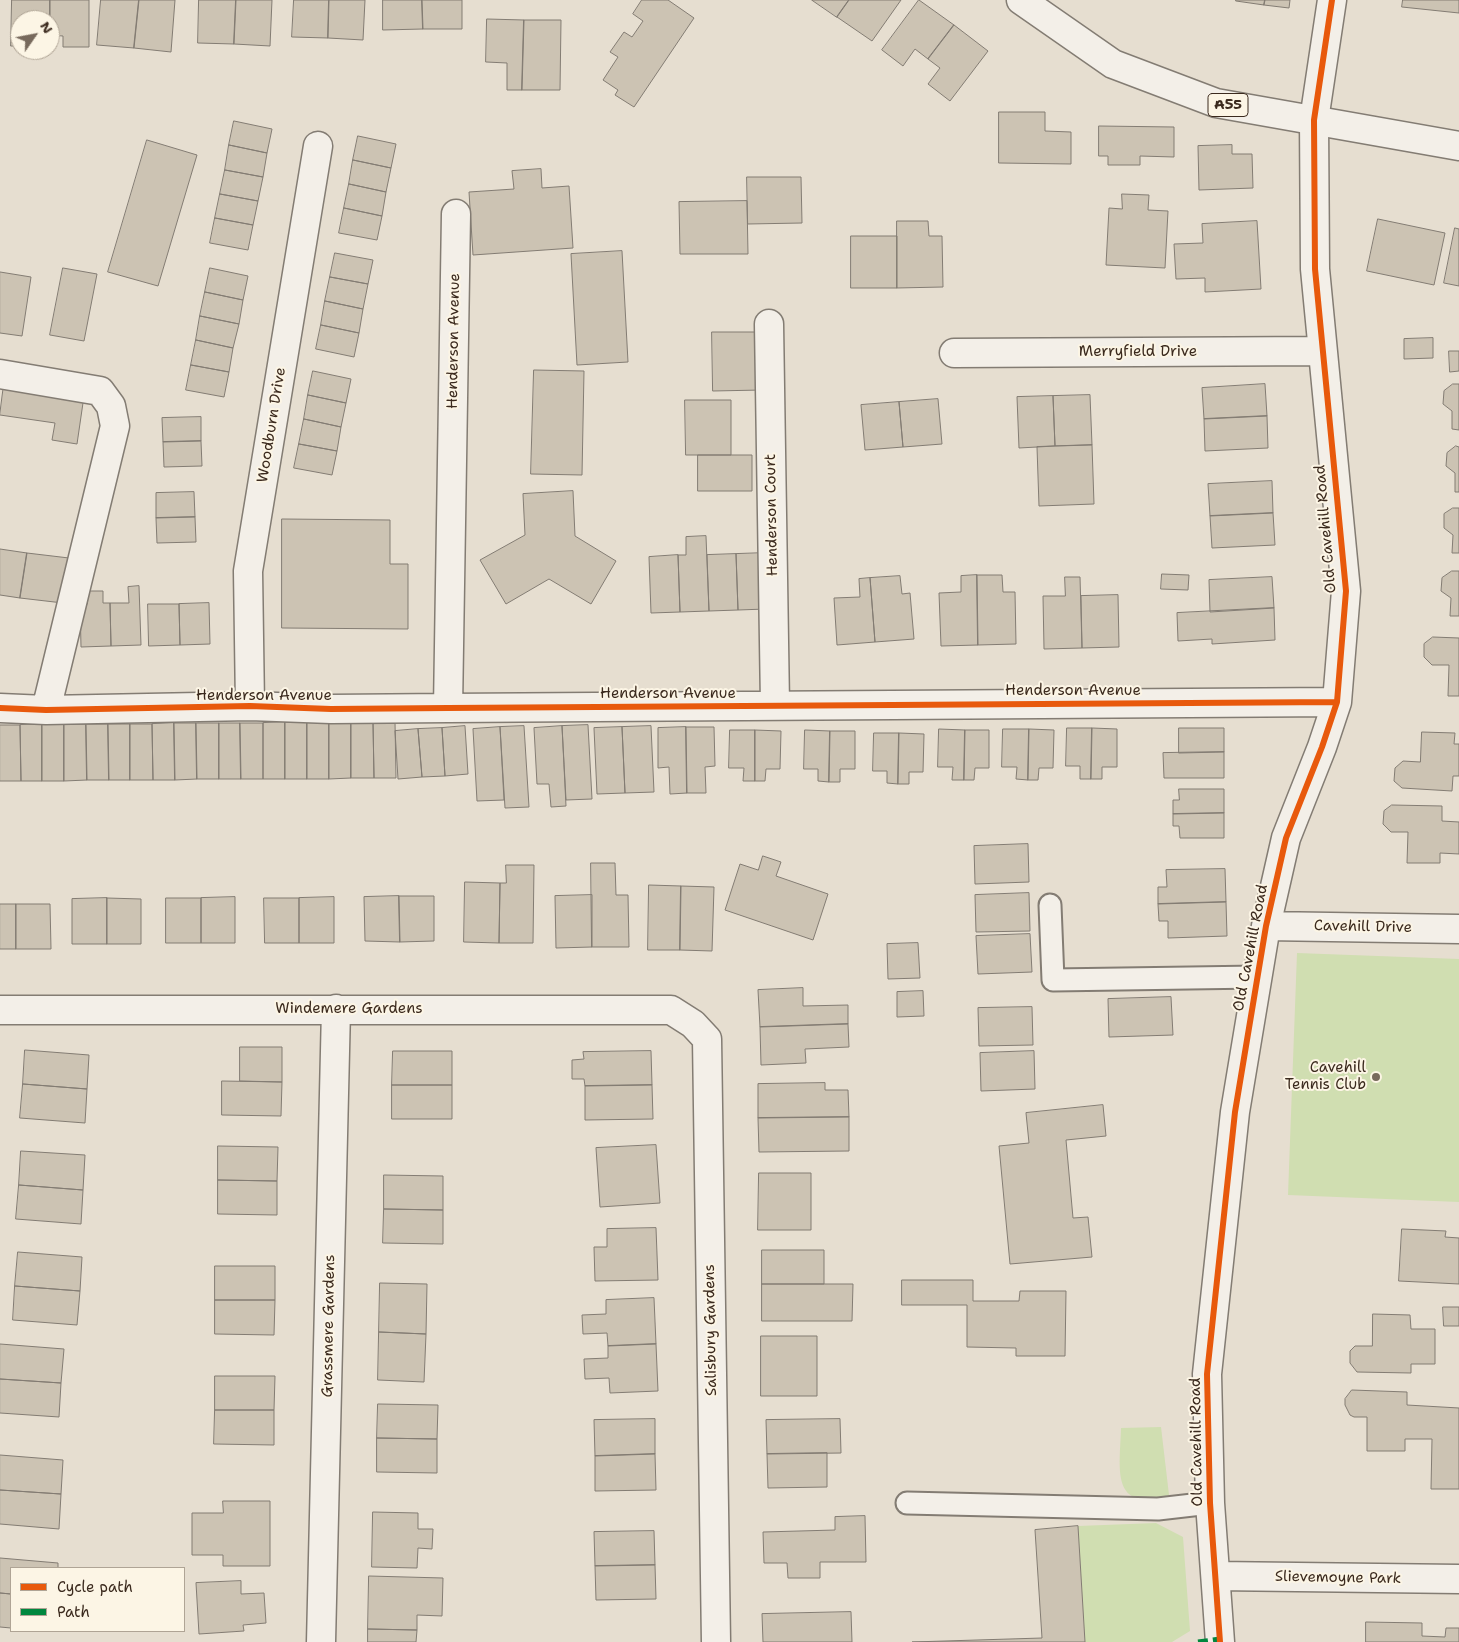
<!DOCTYPE html>
<style>
body{margin:0}
#map{position:relative;width:1459px;height:1642px;overflow:hidden;background:#e6ded0;font-family:"Shantell Sans",sans-serif}
canvas{display:block}
.legend{position:absolute;left:10px;top:1567px;width:175px;height:65px;box-sizing:border-box;background:#fcf5e5;border:1px solid #afa495;margin:0;padding:6px 9px;list-style:none;font-size:15px;color:#3b2a1e}
.legend li{display:flex;align-items:center;gap:10px;height:25px}
.legend b{width:25px;border:1px solid #afa495}
.north{position:absolute;left:10px;top:10px;width:50px;height:50px;box-sizing:border-box;background:#fcf5e5;border:1px solid #afa495;border-radius:50%;rotate:57deg;font-size:14px;font-weight:700;line-height:20px;text-align:center;color:#3b2a1e}
.north::after{content:'';display:block;margin:auto;width:18px;height:22px;background:#77695c;clip-path:polygon(50% 0,100% 100%,50% 72%,0 100%)}
</style>
<div id="map">
<canvas width="1459" height="1642"></canvas>
<ul class="legend">
<li><b style="height:6px;background:#e8590c"></b>Cycle path</li>
<li><b style="height:6px;background:#00873e"></b>Path</li>
</ul>
<div class="north">N</div>
</div>
<script>
const ctx = document.querySelector('canvas').getContext('2d');
ctx.lineJoin = 'round';
function fill(path, color) { ctx.fillStyle = color; ctx.fill(path, 'evenodd'); }
function strokePath(path, color, width, dash) { ctx.strokeStyle = color; ctx.lineWidth = width; ctx.lineCap = dash ? 'butt' : 'round'; ctx.setLineDash(dash || []); ctx.stroke(path); }
function label(font, color, halo, rows, align = 'center') {
  ctx.font = font + ' "Shantell Sans",sans-serif'; ctx.lineWidth = 4; ctx.setLineDash([]); ctx.textBaseline = 'middle'; ctx.strokeStyle = halo; ctx.fillStyle = color; for (const [text, x, y, turn = 0] of rows) {
    ctx.save(); ctx.translate(x, y); ctx.rotate((+turn || 0) * Math.PI / 180); ctx.textAlign = isNaN(turn) ? turn : align; if (halo) ctx.strokeText(text, 0, 0); ctx.fillText(text, 0, 0); ctx.restore();
  }
}
const green = new Path2D(`
 M1297,953l162,6v243l-171,-7z
 M1161,1427l8,68c-59,18 -49,-26 -48,-67z
 M1156,1523l27,14 7,94 -18,11h-87l-7,-116z`);
const building = new Path2D(`
 M12,0h38v20h-30v26h-9z
 M50,0h39v47h-26v-11l-13,-1z
 M101,0h38l-5,48 -37,-3z
 M139,0h36l-4,52 -37,-4z
 M199,0h37l-2,44 -36,-1z
 M236,0h36l-2,46 -36,-2z
 M294,0h35l-1,38 -36,-1z
 M329,0h36l-2,40 -35,-2z
 M383,0h39l1,29 -40,1z
 M422,0h40v29h-39z
 M642,0h26l26,18 -60,89 -19,-12 3,-5 -15,-10 15,-23 -8,-5 14,-20 8,5 11,-16 -10,-7z
 M812,0h37l-12,17z
 M849,0h52l-29,41 -35,-24z
 M919,0l35,25 -26,34 -13,-10 -12,17 -21,-16z
 M1236,0h29l-1,5 -28,-4z
 M1265,0h25l-1,8 -25,-3z
 M1403,0h56v13l-57,-6z
 M487,19l37,1 -2,70h-15v-27l-21,-1z
 M524,20h37l-1,70h-38z
 M954,25l34,26 -38,50 -22,-17 12,-16 -12,-9z
 M999,112h46v19l26,1v32l-72,-1z
 M234,121l38,8 -5,24 -38,-8z
 M1099,126l75,1v30l-34,-1v9h-32v-9h-9z
 M358,136l38,8 -5,24 -38,-8z
 M147,140l50,15 -39,131 -50,-14z
 M229,145l38,8 -4,24 -38,-7z
 M1232,145v9h20l1,34 -54,2 -1,-44z
 M353,160l38,8 -5,24 -37,-8z
 M541,169l1,19 27,-2 4,62 -100,7 -4,-63 45,-3 -2,-18z
 M225,170l38,7 -5,24 -38,-7z
 M747,177h54l1,46 -54,1z
 M349,184l37,8 -4,24 -38,-8z
 M220,194l38,7 -5,24 -38,-7z
 M1122,194l27,1 -1,15 20,1 -3,57 -59,-3 3,-57 13,1z
 M747,201l1,53h-68l-1,-52z
 M344,208l38,8 -5,24 -38,-7z
 M215,218l38,7 -5,25 -38,-7z
 M1378,219l67,14 -11,52 -67,-14z
 M897,221h31l1,15h13l1,51 -46,1z
 M1257,221l4,68 -56,3v-14l-29,1 -2,-35 29,-1 -1,-19z
 M1455,228l4,1v57l-15,-3z
 M851,236h46v52h-46z
 M622,251l6,111 -51,3 -6,-111z
 M335,253l38,7 -5,24 -38,-7z
 M63,268l34,6 -13,67 -34,-6z
 M210,268l38,8 -5,24 -38,-8z
 M0,272l31,5 -9,59 -22,-3z
 M330,277l38,7 -5,25 -38,-8z
 M205,292l38,8 -4,24 -39,-8z
 M325,301l38,8 -4,24 -38,-8z
 M200,316l39,8 -6,24 -37,-8z
 M321,325l38,8 -5,24 -38,-8z
 M712,332h50v58l-49,1z
 M1433,338v20l-29,1v-20z
 M196,340l37,8 -4,24 -38,-7z
 M1449,351h10v20l-9,1z
 M191,365l38,7 -5,25 -38,-7z
 M534,370l50,1 -2,104 -51,-1z
 M313,371l38,8 -5,24 -38,-8z
 M4,384l80,12 -7,48 -25,-4 3,-17 -55,-8z
 M1265,384l2,32 -63,3 -2,-31z
 M1453,384h6v46l-7,-1v-18l-9,-7 1,-13z
 M308,395l38,8 -5,24 -37,-8z
 M1090,395l2,50 -37,1 -2,-50z
 M1053,396l2,50 -36,2 -2,-51z
 M938,399l4,45 -39,3 -4,-45z
 M685,400h46v55h-45z
 M899,402l4,45 -38,3 -4,-45z
 M1267,416l1,32 -63,3 -1,-32z
 M201,417v24l-38,1 -1,-24z
 M304,419l37,8 -4,24 -38,-7z
 M201,441l1,25 -38,1 -1,-25z
 M299,444l38,7 -5,24 -38,-7z
 M1092,445l2,59 -55,2 -2,-59z
 M1456,446l3,1v45h-4v-19l-9,-7 1,-13z
 M698,455h54v36h-54z
 M1272,481l1,32 -63,3 -2,-32z
 M573,491l2,45 41,25 -25,43 -42,-25 -43,25 -26,-44 45,-25 -2,-41z
 M194,492l1,25 -39,1v-25z
 M1453,508h6v45h-7l1,-18 -9,-7v-14z
 M1273,513l2,32 -63,3 -2,-32z
 M195,517l1,25 -39,1 -1,-25z
 M282,519l108,1v44h18v65l-126,-1z
 M706,536l3,75 -29,1 -2,-57h8v-18z
 M0,549l27,4 -7,45 -20,-3z
 M27,553l42,5 -6,45 -43,-5z
 M765,553l1,56 -28,1 -2,-56z
 M736,554l2,56 -29,1 -2,-56z
 M678,555l2,57 -29,1 -2,-56z
 M1452,571h7v45h-9l1,-18 -10,-7 1,-13z
 M1162,574l27,1 -1,15 -27,-1z
 M977,575l1,70 -37,1 -2,-53 22,-1v-16z
 M977,575h25l1,17h12l1,52 -38,1z
 M900,576l2,18 8,-1 4,46 -39,3 -5,-64z
 M1065,577h15l2,71 -38,1 -1,-53h22z
 M1272,577l2,31 -64,4 -1,-32z
 M870,578l5,64 -38,3 -3,-47 26,-1 -1,-18z
 M139,586l2,59 -30,1 -1,-43h19l-1,-16z
 M87,591h16v12h7l1,43 -30,1 -1,-43h7z
 M1118,595l1,52 -37,1 -1,-52z
 M209,603l1,41 -30,1 -1,-41z
 M148,604h31l1,41 -31,1z
 M1274,608l1,32 -63,4v-5l-34,2 -1,-28z
 M1433,637l26,1v58h-11l1,-31h-17l-8,-8v-13z
 M395,721l1,57h-22l-1,-56z
 M285,722h22v57h-22z
 M285,722v57h-22v-56z
 M307,722h22v57h-22z
 M329,722h22v56l-22,1z
 M351,722h22l1,56h-23z
 M174,723h22l1,56 -22,1z
 M174,723l1,57h-22l-1,-56z
 M196,723h23v56h-22z
 M219,723h21l1,56h-22z
 M240,723h23v56h-22z
 M42,724h22v57h-22z
 M42,724v57h-21l-1,-56z
 M64,724h22l1,56 -23,1z
 M86,724h22l1,56h-22z
 M108,724h22v56h-21z
 M130,724h22l1,56h-23z
 M0,725h20l1,56h-21z
 M588,725l4,74 -26,1 -4,-74z
 M465,726l3,48 -23,2 -3,-48z
 M524,726l5,81 -24,1 -5,-81z
 M562,726l4,80 -15,1 -2,-23h-12l-3,-56z
 M651,726l3,66 -29,1 -3,-66z
 M500,727l4,73 -27,1 -4,-72z
 M622,727l3,66 -28,1 -3,-66z
 M686,727h28l1,39 -10,1 1,26h-19z
 M686,727l1,66 -17,1 -1,-27 -11,1v-40z
 M442,728l3,48 -23,1 -4,-48z
 M1067,728h25l-1,51h-11v-13h-14z
 M1092,728l25,1v38h-15v12h-11z
 M1179,728h45v24l-45,1z
 M418,729l4,48 -24,2 -3,-48z
 M939,729l26,1 -1,50h-12l1,-13h-15z
 M1003,729h26l-1,51 -12,-1 1,-12h-15z
 M1029,729l25,1 -1,38h-14l-1,12h-10z
 M730,730h25v51h-12l1,-13h-15z
 M755,730l26,1 -1,38h-14l-1,12h-10z
 M805,730l25,1 -1,51 -11,-1v-12h-14z
 M965,730h24v38h-14l-1,12h-10z
 M830,731h25v38h-15v13h-11z
 M1422,732l33,1 -1,11h5v32h-6l-1,15 -50,-3 -8,-7 1,-13 8,-7 17,1z
 M874,733h25l-1,51 -11,-1v-12h-14z
 M899,733l25,1 -1,38h-14v12h-11z
 M1224,752v26h-60l-1,-25z
 M1179,789h45v24l-51,1v-14h6z
 M1392,805l50,1v15l17,1v32l-19,-1v10h-33l1,-31h-17l-8,-8 1,-13z
 M1224,813v25h-44l-1,-12h-6v-12z
 M1028,844l1,38 -54,2 -1,-38z
 M763,856l18,6 -5,14 52,18 -15,46 -88,-30 15,-46 18,6z
 M591,863h24l1,32h12l1,52h-37z
 M506,865h28l-1,78h-34l1,-60h6z
 M1225,869l1,33 -68,2v-17h9l-1,-17z
 M465,882l35,1 -1,60 -35,-1z
 M649,885l32,1 -1,64h-32z
 M681,886l33,1 -2,64 -32,-1z
 M1029,893l1,38 -54,1 -1,-37z
 M592,895v52l-36,1 -1,-52z
 M399,896l1,46 -35,-1 -1,-44z
 M399,896h35v45l-34,1z
 M235,897v46h-34v-45z
 M334,897v46h-35v-45z
 M107,898v46h-35v-45z
 M107,898l34,1v45h-34z
 M166,898h35v45h-35z
 M264,898h35v45h-34z
 M1226,902l1,34 -59,2v-17h-9l-1,-17z
 M0,904h16v45h-16z
 M16,904h34l1,45h-35z
 M1030,934l2,38 -54,2 -2,-38z
 M918,943l2,35 -32,1 -1,-35z
 M803,988v18l45,-1v19l-88,3 -2,-37z
 M923,991l1,25 -27,1v-25z
 M1171,997l2,38 -64,2 -1,-38z
 M1032,1007l1,38 -54,1 -1,-38z
 M848,1024l1,23 -44,2 1,14 -45,2 -1,-38z
 M240,1047h42v35l-42,-1z
 M25,1050l64,5 -2,34 -64,-5z
 M393,1051h59v34h-60z
 M651,1051l1,34 -67,1 -1,-7h-12v-19l12,-1 -1,-7z
 M1034,1051l1,38 -54,2 -1,-38z
 M222,1081l60,1 -1,34 -59,-1z
 M825,1083v7h23l1,27 -91,1v-34z
 M23,1084l64,5 -2,34 -65,-5z
 M392,1085h60v34h-60z
 M652,1085l1,34 -68,1v-34z
 M1103,1105l3,31 -40,4 7,78 15,-1 4,40 -82,7 -11,-118 30,-3 -3,-30z
 M849,1117v34l-90,1 -1,-34z
 M656,1145l4,58 -60,4 -4,-59z
 M218,1146l60,1 -1,34 -59,-1z
 M21,1151l64,4 -2,35 -64,-5z
 M759,1173h52v57h-53z
 M384,1175l59,1v34l-59,-1z
 M218,1180l59,1v34l-59,-1z
 M19,1185l64,5 -2,34 -65,-5z
 M384,1209l59,1v34l-60,-1z
 M656,1228l2,52 -63,1 -1,-34h13v-18z
 M1402,1229l44,2 -1,6 14,1v46l-60,-3z
 M762,1250h62v34h-62z
 M18,1252l64,5 -2,34 -65,-5z
 M215,1266h60v34h-60z
 M902,1280h71v21h46l1,-10h46l-1,65h-49v-8l-49,-1v-42h-65z
 M380,1283l47,1 -1,50 -47,-2z
 M762,1284h91l-1,37h-90z
 M15,1286l65,5 -3,34 -64,-5z
 M654,1298l2,46 -48,2 -1,-13 -24,1 -1,-19 24,-1v-14z
 M215,1300h60l-1,35 -59,-1z
 M1443,1307h16v19h-15z
 M1373,1314l37,1 1,14h24v35h-24v9l-54,-1 -7,-9v-12l5,-5h17z
 M379,1332l47,2 -2,48 -46,-2z
 M761,1336h56v60h-56z
 M0,1344l64,5 -3,34 -61,-4z
 M656,1344l2,47 -48,2 -1,-15 -24,1 -1,-20 24,-1v-12z
 M215,1376h60l-1,34h-59z
 M0,1379l61,4 -2,34 -59,-4z
 M1352,1390l55,2v13l52,3v81h-28l1,-50h-27v12h-38v-34h-13l-4,-2 -5,-10v-6z
 M378,1404l60,1 -1,34 -60,-1z
 M215,1410h59v35l-60,-1z
 M655,1419v35l-60,2 -1,-36z
 M840,1419l1,34 -74,1 -1,-34z
 M377,1438l60,1v34l-60,-1z
 M827,1453v34l-59,1 -1,-34z
 M655,1454l1,36 -61,1v-35z
 M0,1455l63,5 -2,34 -61,-4z
 M0,1490l61,4 -2,35 -59,-5z
 M223,1501h47v65h-47v-11h-31v-42h31z
 M373,1512l45,1v16h15l-1,20 -14,-1 -1,20 -45,-1z
 M865,1516l1,46h-46v16h-32l-1,-15h-23l-1,-31 72,-2v-13z
 M1078,1526l7,116h-173l130,-4 -7,-108z
 M654,1531l1,34 -60,1 -1,-34z
 M0,1558l58,5v5h-47v26l-11,-1z
 M655,1565l1,34 -60,1 -1,-34z
 M369,1576l74,2 -1,38 -25,-1v15l-49,-1z
 M241,1581v13l23,-1 2,30 -23,2 1,6 -45,3 -3,-51z
 M0,1593l11,1v34l-11,-1z
 M851,1612l1,30h-89l-1,-28z
 M1366,1622l56,1v13l23,1 1,-9h13v14h-93z
 M368,1629l49,1 -1,12h-48z`);
const lane = new Path2D(`
 M1050,905l3,75 205,-3
 M907,1503l251,6 52,-6`);
const street = new Path2D(`
 M769,324l6,381
 M954,353l368,-2
 M0,374l100,17 11,15 4,20 -69,284
 M250,706l-2,-135 70,-425
 M0,708l46,2 204,-4 81,3 117,-1 889,-6
 M448,708l8,-494
 M1266,926l193,3
 M0,1010h671l22,14 14,15 9,603
 M1216,1576l243,3
 M321,1642l15,-633
 M1220,1642l-10,-139 -3,-129 28,-262 31,-186 20,-88 36,-91 15,-45 9,-111 -31,-322 -1,-149 18,-120`);
const highway = new Path2D(`
 M1021,0l92,64 103,39 243,43`);
const quiet = new Path2D(`
 M1198,1642l22,-3`);
const cycleway = new Path2D(`
 M0,708l46,2 204,-4 81,3 117,-1 889,-6
 M1220,1642l-10,-139 -3,-129 28,-262 31,-186 20,-88 36,-91 15,-45 9,-111 -31,-322 -1,-149 18,-120`);
const markers = [
 [1376,1077,5,"#77695c"]
];
const shields = [
 [1228,105,40]
];
const shieldNames = [
 ["A55",1228,105]
];
const streetNames = [
 ["Henderson Avenue",454,341,-89],
 ["Merryfield Drive",1138,352],
 ["Woodburn Drive",272,425,-81],
 ["Henderson Court",772,515,-91],
 ["Old Cavehill Road",1326,529,-95],
 ["Henderson Avenue",1073,691],
 ["Henderson Avenue",668,694],
 ["Henderson Avenue",264,696],
 ["Cavehill Drive",1363,927,1],
 ["Old Cavehill Road",1251,948,-79],
 ["Windemere Gardens",349,1009],
 ["Grassmere Gardens",329,1326,-89],
 ["Salisbury Gardens",711,1330,-91],
 ["Old Cavehill Road",1197,1442,-91],
 ["Slievemoyne Park",1338,1578,1]
];
const poiNames = [
 ["Cavehill",1366,1068],
 ["Tennis Club",1366,1085]
];
fill(green, '#d0deb1');
fill(building, '#ccc3b3');
strokePath(building, '#837c73', 1);
strokePath(lane, '#837c73', 25);
strokePath(street, '#837c73', 31);
strokePath(highway, '#837c73', 31);
strokePath(lane, '#f3efe8', 21);
strokePath(street, '#f3efe8', 28);
strokePath(highway, '#f3efe8', 28);
strokePath(quiet, '#00873e', 5, [10, 5]);
strokePath(cycleway, '#e8590c', 6);
for (const [x, y, r, color] of markers) { const dot = new Path2D(); dot.arc(x, y, r, 0, 2 * Math.PI); ctx.fillStyle = color; ctx.fill(dot); strokePath(dot, '#fcf5e5', 2); }
for (const [x, y, w] of shields) { const box = new Path2D(); box.roundRect(x - w / 2, y - 11.5, w, 23, 4); ctx.fillStyle = '#fcf5e5'; ctx.fill(box); strokePath(box, '#3b2a1e', 1); }
label('bold 14px', '#3b2a1e', null, shieldNames);
label('15px', '#3b2a1e', '#fcf5e5', streetNames);
label('15px', '#3b2a1e', '#fcf5e5', poiNames, 'right');
</script>
